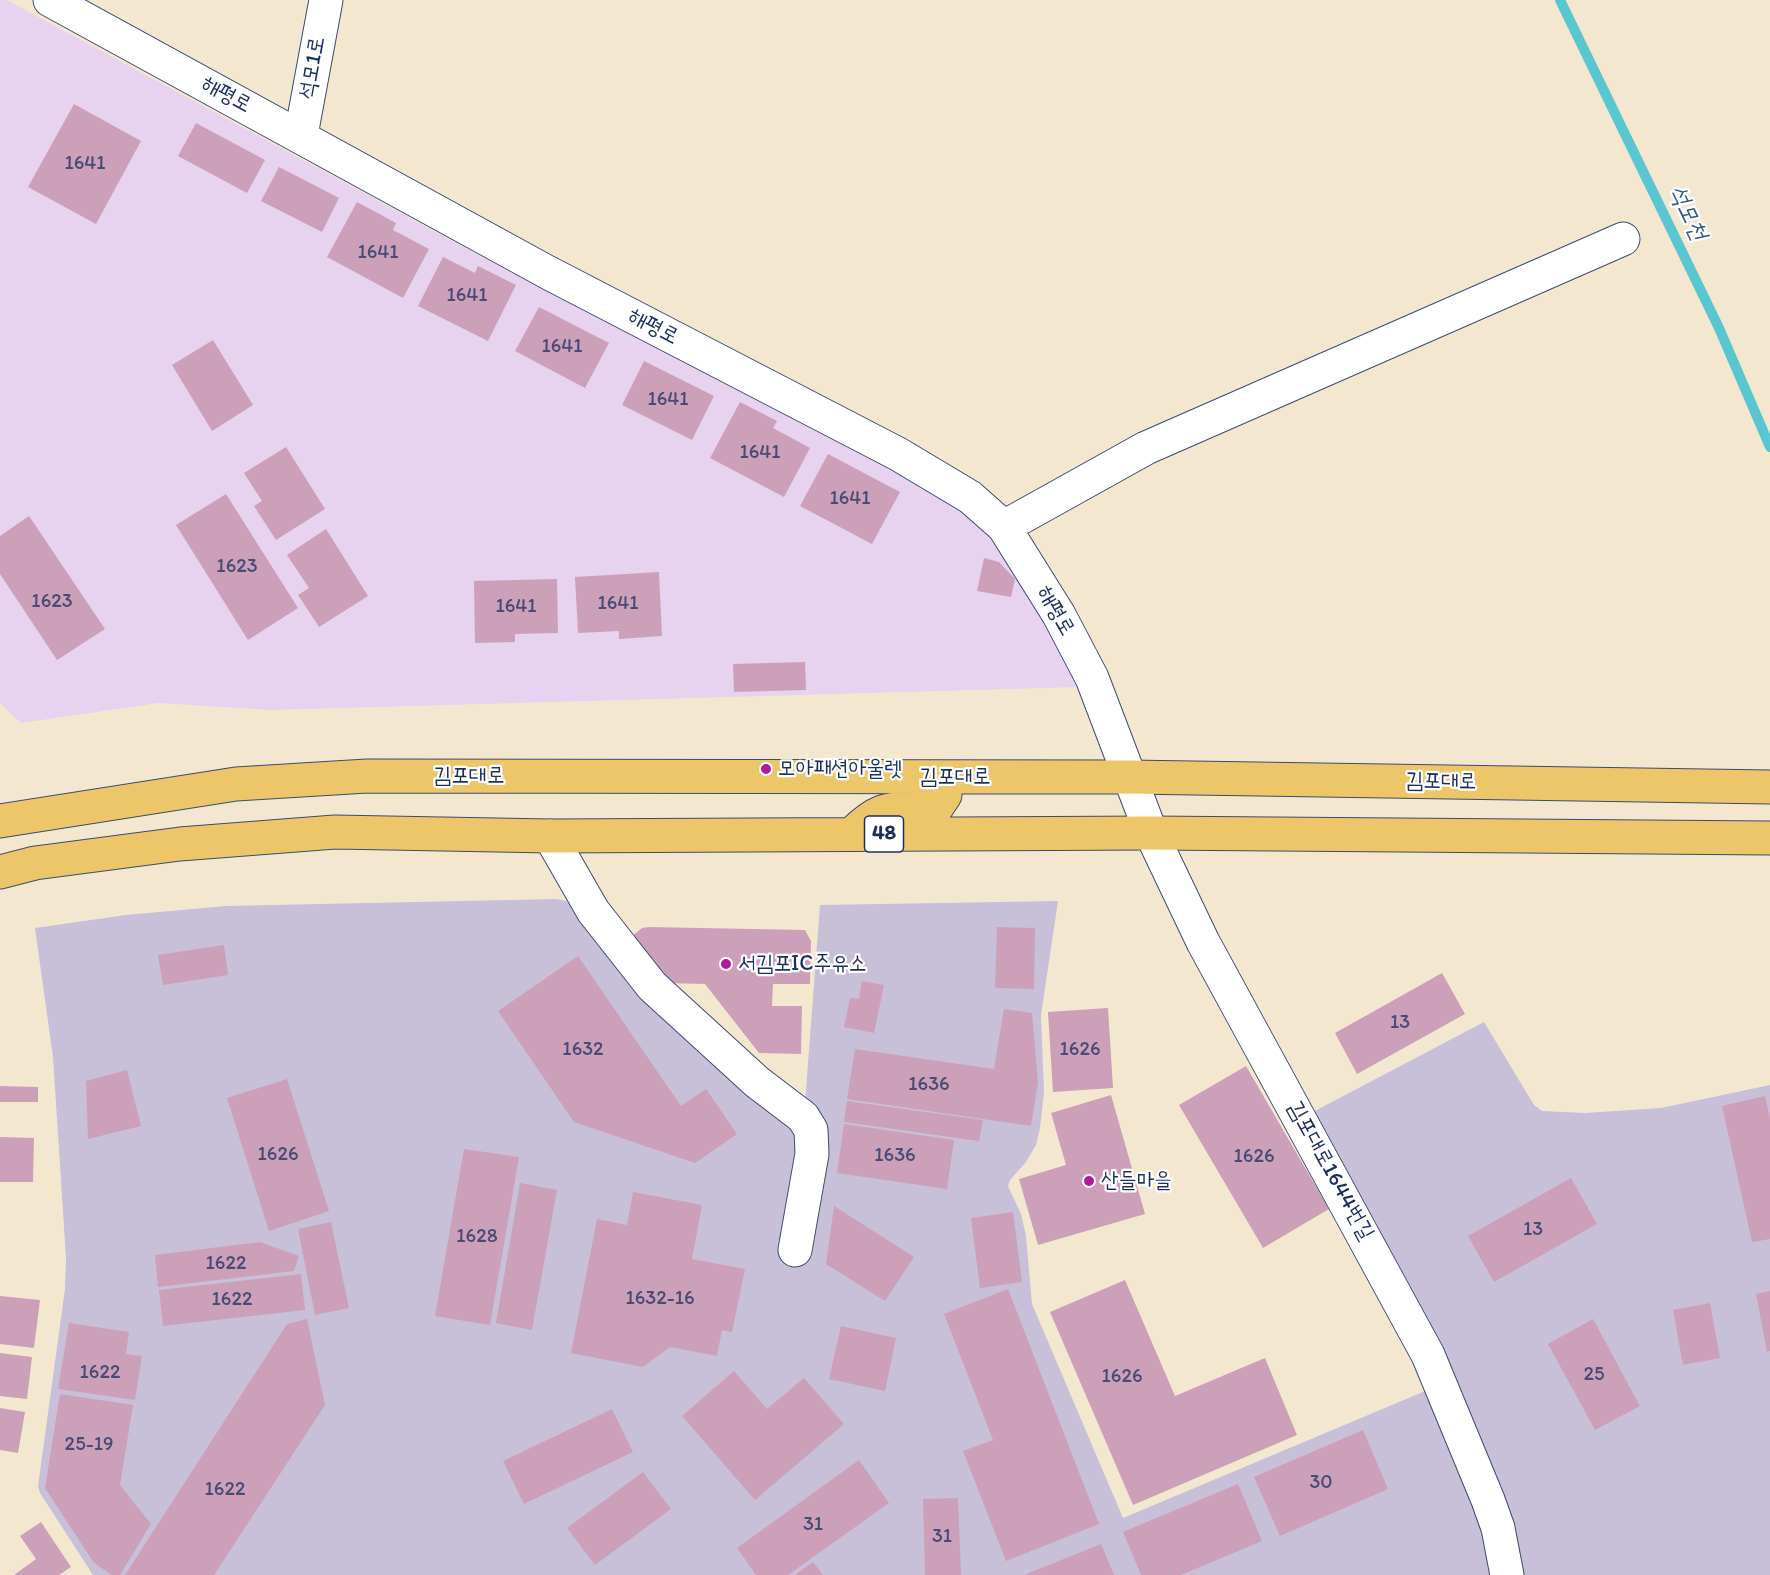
<!DOCTYPE html>
<meta charset="utf-8">
<style>
body{margin:0}
canvas{display:block;background:#f3e8cf}
</style>
<canvas width="1770" height="1575"></canvas>
<script>
const ctx = document.querySelector('canvas').getContext('2d');
ctx.lineJoin = 'round';
function fill(path, color) { ctx.fillStyle = color; ctx.fill(path, 'evenodd'); }
function strokePath(path, color, width, dash) { ctx.strokeStyle = color; ctx.lineWidth = width; ctx.lineCap = dash ? 'butt' : 'round'; ctx.setLineDash(dash || []); ctx.stroke(path); }
function label(font, color, halo, rows, align = 'center') {
  ctx.font = font + ' Itim,"Poor Story",sans-serif'; ctx.lineWidth = 4.5; ctx.setLineDash([]); ctx.textBaseline = 'middle'; ctx.strokeStyle = halo; ctx.fillStyle = color; for (const [text, x, y, turn = 0] of rows) {
    ctx.save(); ctx.translate(x, y); ctx.rotate((+turn || 0) * Math.PI / 180); ctx.textAlign = isNaN(turn) ? turn : align; if (halo) ctx.strokeText(text, 0, 0); ctx.fillText(text, 0, 0); ctx.restore();
  }
}
const built = new Path2D(`
 M0,0h7l503,272 411,214 37,22 23,19 18,20 27,41 54,99 -810,23 -112,-7 -137,20 -21,-20z`);
const industrial = new Path2D(`
 M557,899l13,3 235,201 15,-198 238,-4 -17,114 3,77 -4,36 -4,17 -10,17 -16,18 -2,6 13,28 5,22 6,68 91,214 307,-129 47,114 18,72h-1402l-53,-82 -2,-7 27,-197 1,-31 -13,-201 -18,-129 91,-13 100,-9z
 M1484,1022l50,83 8,6 43,2 76,-5 109,-23v490h-251l-208,-462z`);
const stream = new Path2D(`
 M1560,0l159,328 51,119`);
const building = new Path2D(`
 M74,104l67,37 -45,83 -68,-37z
 M196,123l69,37 -18,33 -69,-37z
 M279,167l60,31 -17,34 -61,-31z
 M357,202l39,21 -3,7 36,19 -26,49 -76,-41z
 M443,257l32,16 3,-7 38,19 -28,56 -70,-35z
 M539,307l70,36 -24,45 -70,-37z
 M213,340l40,65 -41,26 -40,-66z
 M644,361l70,35 -22,44 -70,-35z
 M740,402l37,19 -4,7 37,20 -26,49 -74,-39z
 M286,447l39,62 -49,31 -22,-34 8,-5 -18,-28z
 M828,454l72,38 -28,52 -72,-38z
 M226,494l72,114 -50,32 -72,-115z
 M29,516l76,113 -48,31 -57,-86v-38z
 M326,529l42,67 -49,31 -21,-32 11,-7 -22,-33z
 M984,558l15,4 16,17 -4,18 -34,-6z
 M659,572l3,64 -43,3v-8l-41,2 -3,-56z
 M557,579l1,54 -43,1v8l-40,1 -1,-62z
 M805,662l1,28 -72,2 -1,-28z
 M649,927l156,3 6,11 -1,43h-37l-1,22h30l-1,48 -42,-1 -54,-69 -38,-1 -36,-46 11,-9z
 M997,927l38,1 -1,61 -39,-1z
 M224,945l4,30 -65,10 -5,-30z
 M578,956l103,150 25,-17 31,45 -42,29 -121,-41 -76,-111z
 M1442,973l23,41 -108,60 -22,-41z
 M862,981l22,4 -10,48 -30,-6 6,-29 9,1z
 M1108,1008l5,80 -60,4 -5,-80z
 M1004,1009l28,4 6,69 -7,44 -184,-27 8,-50 139,20z
 M1246,1066l83,143 -66,39 -84,-143z
 M127,1070l14,56 -53,13 -2,-58z
 M287,1079l42,132 -60,20 -42,-133z
 M0,1086l38,1v15h-38z
 M1111,1095l34,119 -107,31 -19,-66 47,-14 -15,-52z
 M1765,1096l5,22v121l-18,3 -30,-136z
 M847,1101l136,19 -4,21 -135,-19z
 M844,1124l110,16 -7,49 -110,-16z
 M0,1137l34,1 -1,44h-33z
 M464,1149l55,8 -29,168 -55,-9z
 M1571,1178l26,46 -103,58 -26,-46z
 M520,1183l37,7 -25,140 -36,-7z
 M633,1192l69,13 -10,54 53,10 -13,63 -10,-2 -5,26 -47,-9 -27,20 -72,-14 26,-134 30,6z
 M834,1206l80,51 -29,44 -59,-37z
 M1013,1212l9,70 -42,6 -9,-70z
 M331,1222l18,86 -34,7 -17,-86z
 M260,1242l39,14 -5,15 -136,16 -3,-32z
 M301,1274l4,36 -142,16 -4,-36z
 M1125,1280l50,116 90,-38 32,77 -164,70 -83,-193z
 M1008,1289l91,235 -93,37 -43,-110 30,-11 -49,-126z
 M1770,1291v60l-3,1 -11,-58z
 M0,1296l40,4 -6,48 -34,-4z
 M1710,1303l10,55 -37,7 -10,-55z
 M307,1319l18,86 -111,170h-89l162,-251z
 M1593,1319l47,87 -45,24 -47,-86z
 M69,1323l60,9 -3,22 16,2 -7,44 -77,-11z
 M841,1326l55,12 -11,53 -56,-12z
 M0,1353l32,4 -5,42 -27,-3z
 M734,1371l33,38 37,-31 40,46 -89,76 -73,-84z
 M60,1394l73,11 -13,80 31,39 -31,51h-8l-18,-12 -49,-75z
 M0,1408l25,4 -7,41 -18,-3z
 M612,1409l21,43 -109,52 -21,-43z
 M1363,1430l25,59 -108,47 -26,-59z
 M859,1460l30,43 -101,72h-32l-19,-27z
 M643,1472l28,37 -76,56 -28,-37z
 M1238,1484l24,57 -81,34h-40l-18,-43z
 M958,1498l3,77h-36l-2,-76z
 M41,1522l30,45 -12,8h-45l22,-16 -16,-23z
 M1101,1544l13,31h-90z
 M813,1562l10,13h-28z`);
const minor = new Path2D(`
 M50,0l497,272 351,182 72,43 34,30 55,88 33,63 59,155 52,109 225,413 60,145 10,28 9,47
 M301,135l25,-135
 M1004,527l142,-79 477,-209
 M550,836l43,75 59,75 105,96 46,35 8,13 1,24 -17,96`);
const major = new Path2D(`
 M0,821l236,-37 131,-8 762,1 641,10
 M852,834c35,-35 42,-21 85,-27l8,-12 1,-18
 M0,872l35,-9 145,-19 155,-12 215,4 601,-3 619,5`);
const markers = [
 [766,769,6,"#b5179e"],
 [726,964,6,"#b5179e"],
 [1089,1181,6,"#b5179e"]
];
const numberNames = [
 ["1641",85,164],
 ["1641",378,253],
 ["1641",467,296],
 ["1641",562,347],
 ["1641",668,400],
 ["1641",760,453],
 ["1641",850,499],
 ["1623",237,567],
 ["1623",52,602],
 ["1641",618,604],
 ["1641",516,607],
 ["13",1400,1023],
 ["1632",583,1050],
 ["1626",1080,1050],
 ["1636",929,1085],
 ["1626",278,1155],
 ["1636",895,1156],
 ["1626",1254,1157],
 ["13",1533,1230],
 ["1628",477,1237],
 ["1622",226,1264],
 ["1632-16",660,1299],
 ["1622",232,1300],
 ["1622",100,1373],
 ["25",1594,1375],
 ["1626",1122,1377],
 ["25-19",89,1445],
 ["30",1321,1483],
 ["1622",225,1490],
 ["31",813,1525],
 ["31",942,1537]
];
const shields = [
 [884,834,39]
];
const shieldNames = [
 ["48",884,834]
];
const streetNames = [
 ["석모1로",313,68,-80],
 ["해평로",226,95,28],
 ["해평로",653,327,27],
 ["해평로",1055,611,60],
 ["김포대로",469,776],
 ["김포대로",955,777],
 ["김포대로",1441,782,1],
 ["김포대로1644번길",1330,1171,61]
];
const poiNames = [
 ["모아패션아울렛",778,769],
 ["서김포IC주유소",738,964],
 ["산들마을",1101,1181]
];
const waterNames = [
 ["석모천",1687,213,64]
];
fill(built, '#e7d2ef');
fill(industrial, '#c8bfd8');
strokePath(stream, '#59c7cf', 10);
fill(building, '#cda0ba');
strokePath(minor, '#3b4b6f', 35);
strokePath(major, '#3b4b6f', 35);
strokePath(minor, '#fff', 33);
strokePath(major, '#ecc669', 33);
for (const [x, y, r, color] of markers) { const dot = new Path2D(); dot.arc(x, y, r, 0, 2 * Math.PI); ctx.fillStyle = color; ctx.fill(dot); strokePath(dot, '#fff', 2); }
label('20px', '#484b75', null, numberNames);
for (const [x, y, w] of shields) { const box = new Path2D(); box.roundRect(x - w / 2, y - 18, w, 36, 4.5); ctx.fillStyle = '#fff'; ctx.fill(box); strokePath(box, '#1b2f5e', 1.5); }
label('bold 21px', '#1b2f5e', null, shieldNames);
label('22px', '#1b2f5e', '#fff', streetNames);
label('22px', '#1b2f5e', '#fff', poiNames, 'left');
label('italic 24px', '#2e5d80', '#fff', waterNames);
</script>
